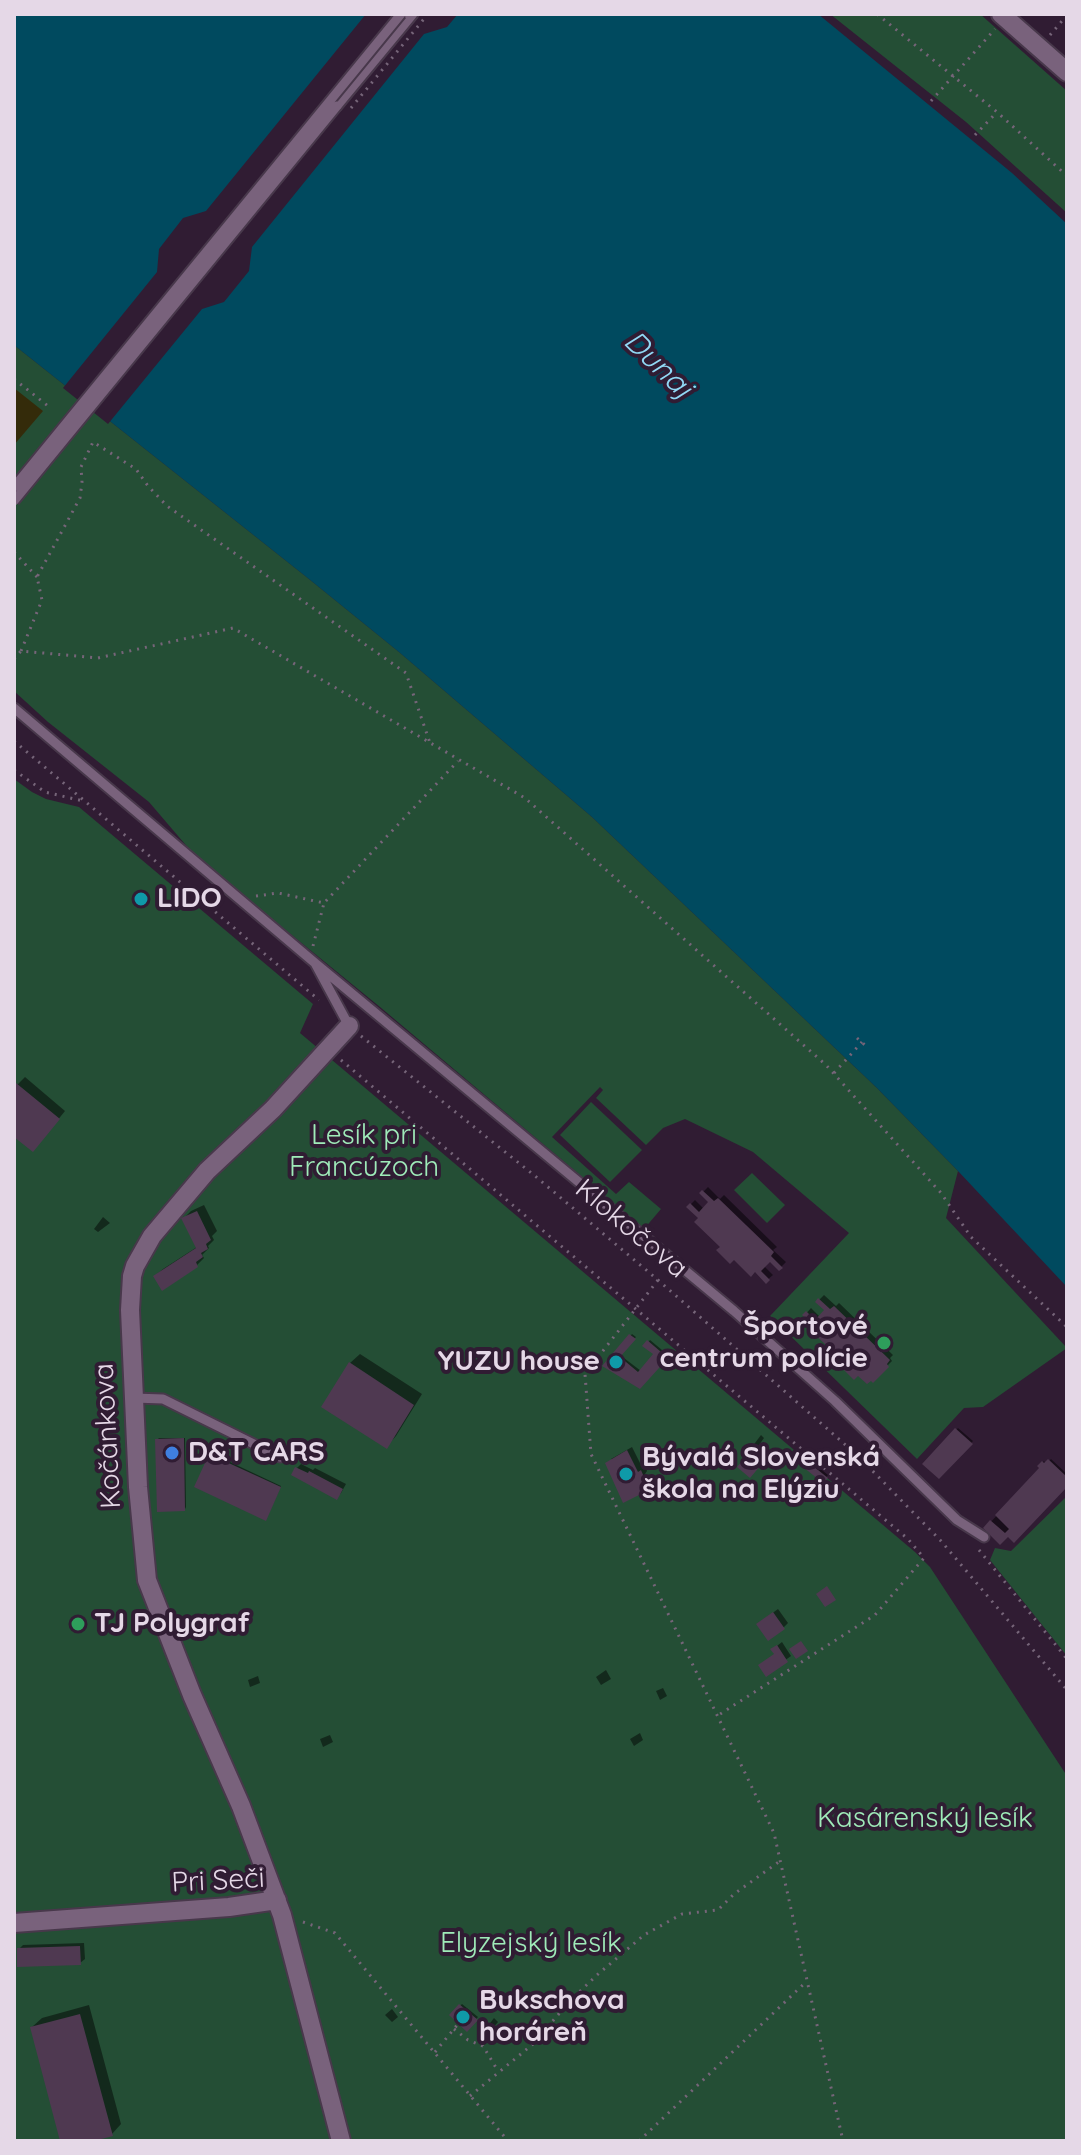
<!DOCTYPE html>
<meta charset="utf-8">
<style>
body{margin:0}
#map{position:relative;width:1081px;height:2155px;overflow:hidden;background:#301c33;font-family:Quicksand,sans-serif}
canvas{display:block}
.frame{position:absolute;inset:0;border:16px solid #e5d8e7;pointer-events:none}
</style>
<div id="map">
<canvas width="1081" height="2155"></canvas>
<div class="frame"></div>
</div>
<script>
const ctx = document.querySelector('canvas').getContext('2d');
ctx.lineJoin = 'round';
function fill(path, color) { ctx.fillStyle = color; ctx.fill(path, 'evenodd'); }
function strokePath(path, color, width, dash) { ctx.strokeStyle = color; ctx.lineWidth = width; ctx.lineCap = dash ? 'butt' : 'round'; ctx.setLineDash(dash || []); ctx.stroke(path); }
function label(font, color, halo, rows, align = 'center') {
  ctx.font = font + ' Quicksand,sans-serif'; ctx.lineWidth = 8; ctx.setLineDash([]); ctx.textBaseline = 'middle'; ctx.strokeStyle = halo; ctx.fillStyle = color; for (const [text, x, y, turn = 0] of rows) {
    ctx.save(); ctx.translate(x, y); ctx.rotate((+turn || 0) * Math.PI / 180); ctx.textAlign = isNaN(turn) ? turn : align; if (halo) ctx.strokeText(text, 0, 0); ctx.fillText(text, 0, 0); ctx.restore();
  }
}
const green = new Path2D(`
 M830,14h150l87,77v122l-101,-91z
 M14,345l295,234 90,73 193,165 285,271 81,83 -12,47 121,130 -84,59 -19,1 -47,51 -147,-143 79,-83 -96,-81 -68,-33 -22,9 -17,17 -50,-47 7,-8 -3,-3 -48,50 64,57 13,-12 32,27 -17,20 -264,-222 -184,-150 -47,-55 -101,-80 -34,-31z
 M14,779l18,13 14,7 33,8 234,197 -13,29 615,519 15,15 137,209v365h-1053z
 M591,1102l51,48 -32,32 -50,-47z
 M752,1173l33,32 -18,18 -33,-33z
 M1067,1496v37l-2,2 2,3v118l-77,-96 5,-12 16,3z`);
const sand = new Path2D(`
 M14,388l29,23 -29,34z`);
const water = new Path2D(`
 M14,14h804l194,159 55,51v1063l-109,-116 -81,-83 -285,-271 -193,-165 -90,-73 -295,-234z`);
const pier = new Path2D(`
 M366,14h92l-11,13 -23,7 -172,213 -3,24 -25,31 -22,7 -94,115 -45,-36 94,-116 2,-23 24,-31 23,-7z`);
const shadow = new Path2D(`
 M25,1077l40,34 -25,31 -26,-8v-46z
 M708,1187l12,12 4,-4 53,52 -4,3 13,12 -7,7 -9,-9 -6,6 9,9 -7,6 -11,-11 -33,-23 -21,-29 -12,-12 6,-6 9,9 7,-7 -9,-9z
 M204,1205l13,26 -5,5 2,4 -6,6 1,2 -7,7 2,3 -7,7 -42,11 8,-7 34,-22 -13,-29 7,-7z
 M103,1217l7,6 -12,9 -4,-3z
 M824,1295l12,11 3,-3 54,52 -3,3 2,3 -19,19 -26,-18 -42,-47 6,-7 9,9 6,-7 -9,-8z
 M632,1334l4,3 -16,18 21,16 14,-17 -10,-8 5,-6 18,15 -28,32 -35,-21z
 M360,1354l62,40 -26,42 -9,10 -37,-83z
 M958,1428l15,13 -34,36 -14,-14z
 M761,1435l3,3 -10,14 -3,2 10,8 -12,13 -9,-8 12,-14 -3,-2z
 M159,1438h26l1,69 -1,2 -28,-69z
 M632,1447l11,22 3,-1 1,3 -2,3 5,11 -4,4 -35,-30z
 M213,1454l68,32 -14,31 -56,-62z
 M1051,1459l16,15v11l-59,49 -23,-6 57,-60 -2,-3 4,-4 2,3z
 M811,1461l17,14 -5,6 -17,-14z
 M301,1464l12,6 2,-2 31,16 -5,9 -4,4 -40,-29z
 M778,1609l10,14 -5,5 -20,-8z
 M782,1642l9,14 -25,18 10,-20 -3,-5z
 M606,1670l5,9 -10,6 -5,-8z
 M258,1676l2,7 -10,4 -2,-7z
 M663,1688l4,8 -7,4 -4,-9z
 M640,1733l3,7 -9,6 -4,-7z
 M330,1735l3,7 -10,5 -3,-8z
 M84,1943l1,16 -5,4 -61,-14 4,-4z
 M462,2004l16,13 -11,12 -16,-14z
 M89,2005l32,119 -9,10 -26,7h-24l-30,-114 10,-9z
 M392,2009l6,8 -6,5 -7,-7z
 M494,2018l4,4 -6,7 -4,-3z`);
const building = new Path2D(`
 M16,1083l44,36 -27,33 -19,-15v-52z
 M702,1190l12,11 4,-3 56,54 -3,4 12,12 -4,3 -9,-9 -9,9 9,9 -4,4 -11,-12 -4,5 -17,-17 -4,4 -14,-14 4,-3 -26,-25 4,-4 -12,-11 4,-4 9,9 9,-10 -9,-9z
 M197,1211l14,29 -5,4 2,5 -7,4 2,4 -7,5 2,5 -36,24 -9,-15 43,-28 -15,-30z
 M818,1298l12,11 4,-3 56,54 -3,4 2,3 -16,16 -2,-2 -4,3 -9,-8 -4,4 -14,-14 4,-4 -34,-32 4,-4 -12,-11 4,-4 9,9 9,-10 -9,-8z
 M629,1334l7,5 -16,18 18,15 15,-18 -11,-8 5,-6 21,18 -28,31 -38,-23z
 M349,1362l65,43 -27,44 -66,-42z
 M955,1428l18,16 -34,35 -17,-15z
 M184,1438l1,73 -28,1 -2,-73z
 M627,1450l11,22 3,-2 3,7 -3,1 6,13 -24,12 -18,-40z
 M209,1454l72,33 -15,34 -72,-34z
 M748,1454l13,11 -11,13 -13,-11z
 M1048,1459l19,18v10l-53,56 -6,-6 -8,8 -17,-17 7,-8 15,13 4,-4 -14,-14 44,-47 -2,-2 5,-5 2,2z
 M808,1462l20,16 -5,5 -20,-16z
 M295,1467l13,6 1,-2 34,18 -6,11 -46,-25z
 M785,1481l9,8 -10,10 -8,-8z
 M827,1586l9,14 -11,7 -9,-13z
 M773,1612l12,17 -17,12 -12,-17z
 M801,1641l7,10 -12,8 -7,-10z
 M777,1645l11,17 -22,15 -8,-12 16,-11 -4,-5z
 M80,1946l1,19 -64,2v-19z
 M459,2004l19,16 -11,12 -18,-17z
 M80,2014l33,122 -19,5h-34l-30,-114z`);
const path = new Path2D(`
 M877,14l120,98 70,64
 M1050,35l12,-14 5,5
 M975,135l22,-23
 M14,379l34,27
 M14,552l23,25
 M21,651l21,-51 -5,-23 43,-79 2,-16 -1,-15 12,-25 43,27 12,17 19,20 239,167 24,70
 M14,659l7,-8 77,7 135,-30 292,170 301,267 115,128 30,44 96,90
 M14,741l305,259
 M14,770l31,22 38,9
 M256,896l22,-3 46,10 134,-142
 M313,946l11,-43
 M361,1036l174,140 123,104 199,175 84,86 126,149
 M857,1038l9,8
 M341,1060l567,479 16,19 -49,57 -158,101
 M834,1073l28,-31
 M658,1280l-73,94 6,80 183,379 69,308
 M979,1550l88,109
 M303,1922l32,11 173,208
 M454,2029l14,11 15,6 15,25
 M435,2052l23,-28
 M470,2096l63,-52 36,-42 28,-27 47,-40 38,-21 36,-4 16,-16 46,-33
 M639,2141l168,-160`);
const lane = new Path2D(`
 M337,106l76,-92
 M14,708l301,255 34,63
 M315,963l419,348 101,90 122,119 27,17
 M134,1398l29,1 117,58`);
const street = new Path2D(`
 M1001,14l66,58
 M14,1923l215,-16 48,-7
 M341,2141l-59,-226 -41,-109 -49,-111 -45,-115 -9,-93 -8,-177 2,-34 3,-10 17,-30 55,-65 66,-62 76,-83`);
const pathBridge = new Path2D(`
 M931,101l64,-72
 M351,108l77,-94`);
const laneBridge = new Path2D(`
 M14,487l387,-473
 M14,501l323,-395`);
const markers = [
 [141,899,8,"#0f9aa8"],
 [884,1343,8,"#2e9e5b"],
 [616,1362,8,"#0f9aa8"],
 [172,1453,8,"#3f7fe0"],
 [626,1474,8,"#0f9aa8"],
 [78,1624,8,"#2e9e5b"],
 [463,2017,8,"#0f9aa8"]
];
const poiNames = [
 ["LIDO",157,899],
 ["Športové",868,1327,"right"],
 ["centrum polície",868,1359,"right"],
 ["YUZU house",600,1362,"right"],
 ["D&T CARS",188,1453],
 ["Bývalá Slovenská",642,1458],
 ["škola na Elýziu",642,1490],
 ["TJ Polygraf",94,1624],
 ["Bukschova",479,2001],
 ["horáreň",479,2033]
];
const parkNames = [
 ["Lesík pri",364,1136],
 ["Francúzoch",364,1168],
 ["Kasárenský lesík",925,1819],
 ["Elyzejský lesík",531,1944]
];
const streetNames = [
 ["Klokočova",631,1229,40],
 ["Kočánkova",108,1436,-93],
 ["Pri Seči",218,1881,-3]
];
const waterNames = [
 ["Dunaj",658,365,44]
];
fill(green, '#244e35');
fill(sand, '#342b0a');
fill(water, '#004a5f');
fill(pier, '#301c33');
fill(shadow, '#0007');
fill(building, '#4f3951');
strokePath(lane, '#48384b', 13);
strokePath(street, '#48384b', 22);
strokePath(path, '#766579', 3, [2, 6]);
strokePath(lane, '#79627c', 9);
strokePath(street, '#79627c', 18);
strokePath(laneBridge, '#48384b', 13, []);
strokePath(pathBridge, '#766579', 3, [2, 6]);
strokePath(laneBridge, '#79627c', 9);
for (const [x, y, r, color] of markers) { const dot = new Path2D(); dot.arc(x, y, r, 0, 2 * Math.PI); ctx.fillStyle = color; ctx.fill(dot); strokePath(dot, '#301c33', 3); }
label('bold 28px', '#e5d8e7', '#301c33', poiNames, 'left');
label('28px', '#9febb9', '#301c33', parkNames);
label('28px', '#e5d8e7', '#301c33', streetNames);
label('italic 30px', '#91d9f5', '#301c33', waterNames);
</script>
